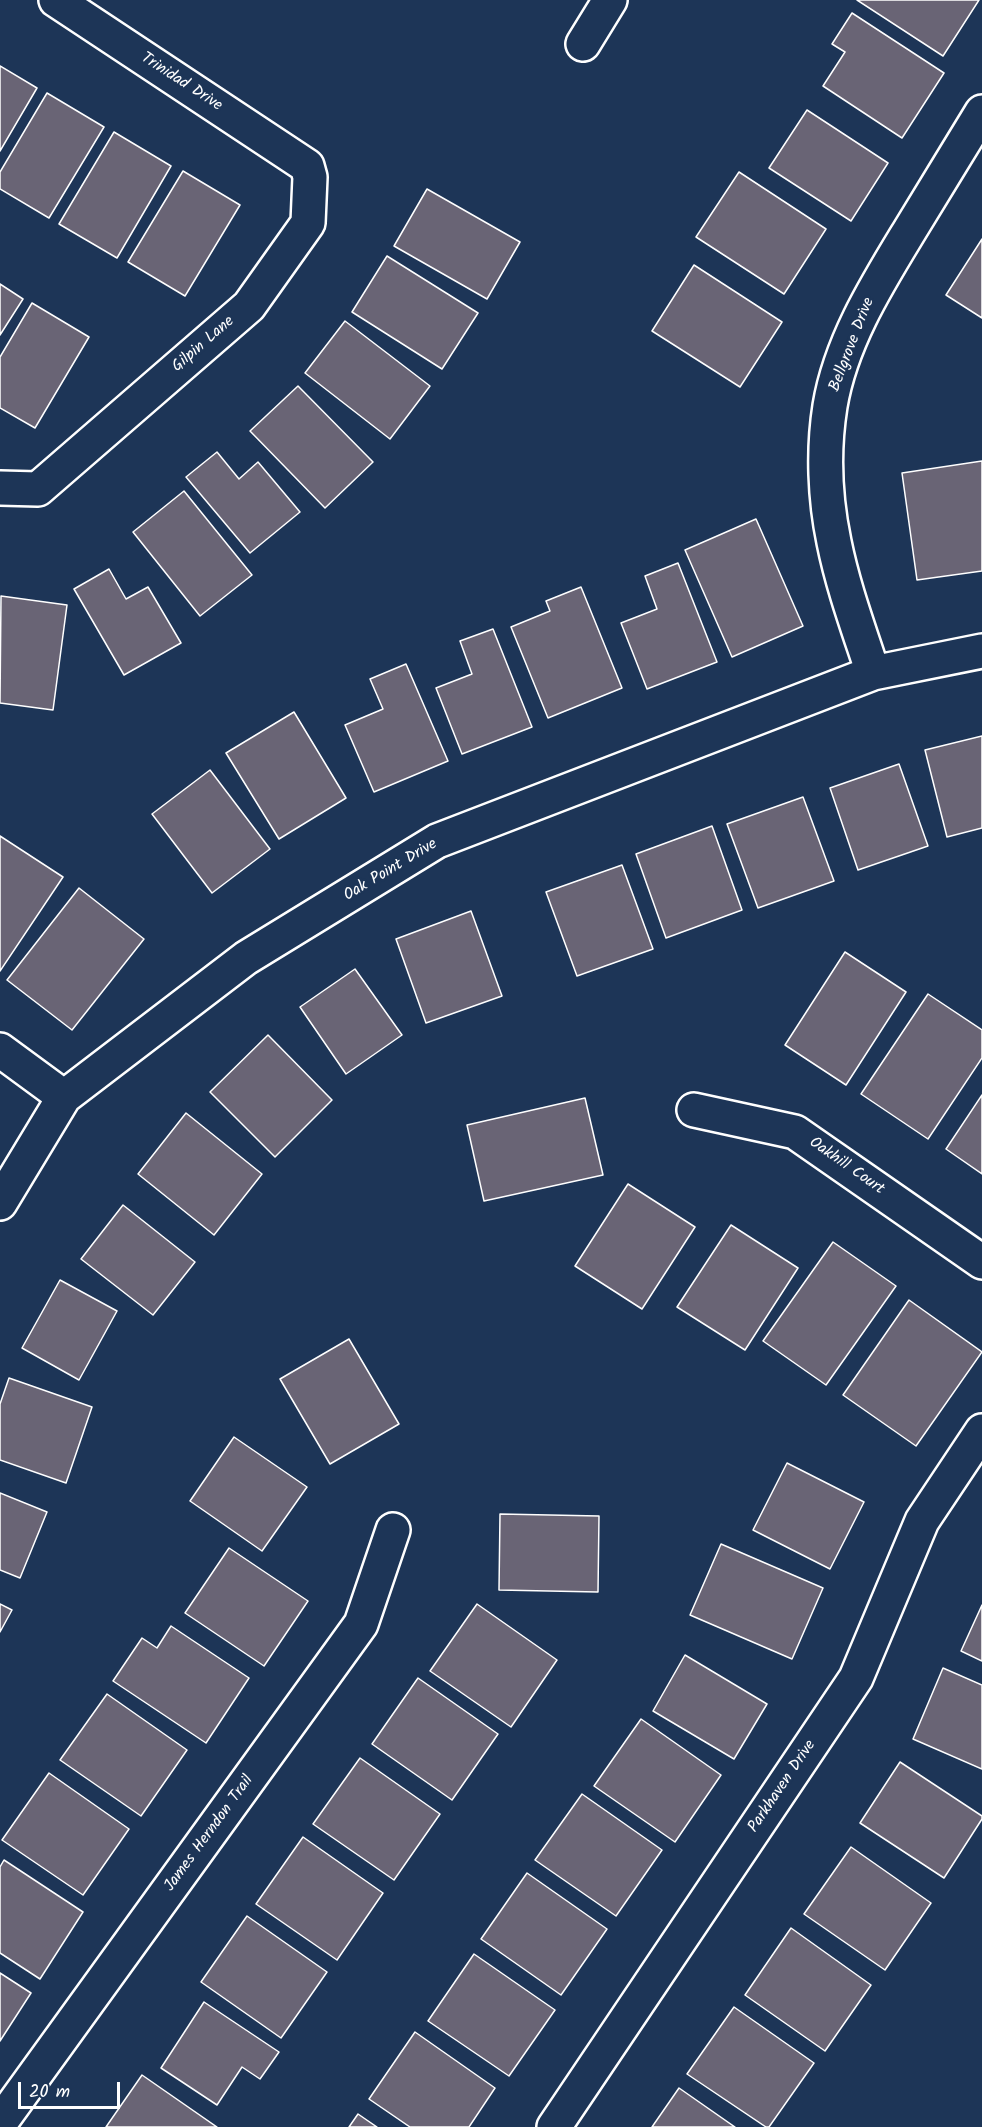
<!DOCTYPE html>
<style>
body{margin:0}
#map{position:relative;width:982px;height:2127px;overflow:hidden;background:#1d3557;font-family:Kalam,sans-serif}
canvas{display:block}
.scale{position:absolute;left:18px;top:2082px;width:102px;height:27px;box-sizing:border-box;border:3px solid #fff;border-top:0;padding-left:8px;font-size:18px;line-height:21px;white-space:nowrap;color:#fff;-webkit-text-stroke:4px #1d3557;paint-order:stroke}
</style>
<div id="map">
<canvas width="982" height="2127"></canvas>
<div class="scale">20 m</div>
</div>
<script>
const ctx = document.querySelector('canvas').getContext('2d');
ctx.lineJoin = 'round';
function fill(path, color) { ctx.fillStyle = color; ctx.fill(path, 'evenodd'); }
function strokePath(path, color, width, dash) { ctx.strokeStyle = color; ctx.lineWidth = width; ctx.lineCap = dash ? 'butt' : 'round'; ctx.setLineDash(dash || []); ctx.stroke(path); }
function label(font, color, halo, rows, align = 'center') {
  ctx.font = font + ' Kalam,sans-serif'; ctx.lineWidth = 5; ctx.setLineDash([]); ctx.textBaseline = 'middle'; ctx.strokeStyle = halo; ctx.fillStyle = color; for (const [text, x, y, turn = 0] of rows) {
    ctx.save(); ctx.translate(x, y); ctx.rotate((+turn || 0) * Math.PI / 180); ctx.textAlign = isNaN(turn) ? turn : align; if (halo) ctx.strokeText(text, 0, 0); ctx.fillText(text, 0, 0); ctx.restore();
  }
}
const building = new Path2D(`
 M857,0h122l-36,56z
 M852,13l92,60 -42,65 -79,-52 22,-34 -13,-8z
 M0,66l37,22 -37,63z
 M47,93l57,34 -55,91 -49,-29v-17z
 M807,110l81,53 -37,58 -82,-53z
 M114,132l57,34 -54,92 -58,-34z
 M183,171l57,34 -55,91 -57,-34z
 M739,172l87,57 -42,65 -88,-57z
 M427,189l93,53 -33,57 -93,-53z
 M982,239v79l-36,-23z
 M387,256l91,57 -36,56 -90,-57z
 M694,265l88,57 -42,65 -88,-56z
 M0,284l23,15 -23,36z
 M32,303l57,34 -54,91 -35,-20v-51z
 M345,321l85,65 -40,53 -85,-66z
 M298,386l75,76 -48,46 -75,-77z
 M217,452l22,27 19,-17 42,50 -50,41 -64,-76z
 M982,461v110l-65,9 -15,-107z
 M184,491l68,84 -52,41 -67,-84z
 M756,519l47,107 -71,31 -47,-107z
 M678,563l39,99 -70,27 -26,-66 36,-14 -12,-33z
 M109,569l17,30 22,-12 33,56 -57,32 -50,-86z
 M581,587l41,101 -74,30 -37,-91 39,-16 -4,-10z
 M1,596l66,9 -14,105 -53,-7z
 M493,629l39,98 -70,27 -26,-66 36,-14 -12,-33z
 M406,664l42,97 -74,31 -29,-67 38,-16 -13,-30z
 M294,712l52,86 -67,41 -53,-86z
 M982,736v92l-35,9 -22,-87z
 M899,764l29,82 -70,24 -28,-82z
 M210,770l60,79 -58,44 -60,-79z
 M803,797l31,84 -76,27 -31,-84z
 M712,826l30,84 -76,28 -30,-84z
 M0,836l63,41 -63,94z
 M622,865l31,84 -76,27 -31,-84z
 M79,888l65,51 -72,91 -65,-50z
 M471,911l31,85 -76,27 -30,-84z
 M845,952l61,40 -60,93 -61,-40z
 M355,969l47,66 -56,39 -46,-67z
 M928,994l54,36v28l-54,81 -67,-45z
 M268,1035l64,65 -57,57 -65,-65z
 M982,1095v79l-36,-25z
 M585,1098l18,77 -119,26 -17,-76z
 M186,1113l76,61 -48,61 -76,-61z
 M628,1184l67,43 -53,82 -67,-43z
 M123,1205l72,57 -42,53 -72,-56z
 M731,1225l67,43 -53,82 -68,-43z
 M833,1242l63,44 -70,99 -63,-44z
 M60,1280l57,31 -38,69 -57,-32z
 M909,1300l73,52 -66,94 -73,-51z
 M349,1339l50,85 -69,40 -50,-85z
 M9,1378l83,29 -26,76 -66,-23v-56z
 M234,1437l73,50 -45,64 -72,-50z
 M787,1463l77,39 -34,67 -77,-39z
 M0,1493l47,19 -27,66 -20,-8z
 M500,1514l99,2 -1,76 -99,-2z
 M721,1544l102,44 -31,71 -102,-44z
 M229,1548l79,53 -44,65 -79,-53z
 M0,1604l12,6 -12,22z
 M477,1604l80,56 -46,67 -81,-56z
 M982,1605v56l-21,-10z
 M171,1626l78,52 -43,65 -93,-62 29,-43 15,10z
 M685,1655l82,49 -33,55 -81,-48z
 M943,1668l39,17v84l-69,-30z
 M418,1678l80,56 -46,66 -80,-56z
 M107,1694l80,56 -46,66 -81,-56z
 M641,1719l80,56 -46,67 -81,-56z
 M360,1758l80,56 -46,66 -81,-56z
 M900,1762l82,54v3l-38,59 -84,-55z
 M49,1773l80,56 -46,66 -81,-55z
 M582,1794l80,56 -46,66 -81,-56z
 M303,1837l80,56 -46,67 -81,-56z
 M851,1847l80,56 -46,67 -81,-56z
 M4,1860l79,52 -43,67 -40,-26v-86z
 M527,1873l80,56 -46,66 -80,-56z
 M247,1916l80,56 -46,66 -80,-56z
 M791,1928l80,57 -46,66 -80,-56z
 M474,1954l81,56 -46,66 -81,-55z
 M0,1973l31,20 -31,48z
 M204,2002l75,50 -19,27 -18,-12 -25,38 -56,-37z
 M734,2007l80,56 -45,64h-3l-79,-53z
 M415,2032l80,56 -26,39h-59l-41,-28z
 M142,2075l75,52h-111z
 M679,2088l56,39h-83z
 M358,2114l19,13h-28z`);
const minor = new Path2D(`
 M583,44l27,-44
 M0,488l38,1 211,-183 59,-83 2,-46 -3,-11 -251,-166
 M873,673c-14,-43 -30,-86 -39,-131 -9,-43 -11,-92 -4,-136 11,-66 49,-125 83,-181 23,-38 46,-75 69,-113
 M0,1050l64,47
 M694,1110l101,22 187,130
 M0,1203l64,-106 182,-139 191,-117 436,-168 109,-22
 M0,2123l361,-499 32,-94
 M554,2127l302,-449 66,-157 60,-90`);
const streetNames = [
 ["Trinidad Drive",181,83,33],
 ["Gilpin Lane",204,345,-41],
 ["Bellgrove Drive",853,345,-69],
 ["Oak Point Drive",391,871,-31],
 ["Oakhill Court",846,1167,35],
 ["Parkhaven Drive",783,1787,-56],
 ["James Herndon Trail",210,1834,-54]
];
fill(building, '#696475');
strokePath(building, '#fff', 1.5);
strokePath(minor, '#fff', 38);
strokePath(minor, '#1d3557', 33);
label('16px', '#fff', '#1d3557', streetNames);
</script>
